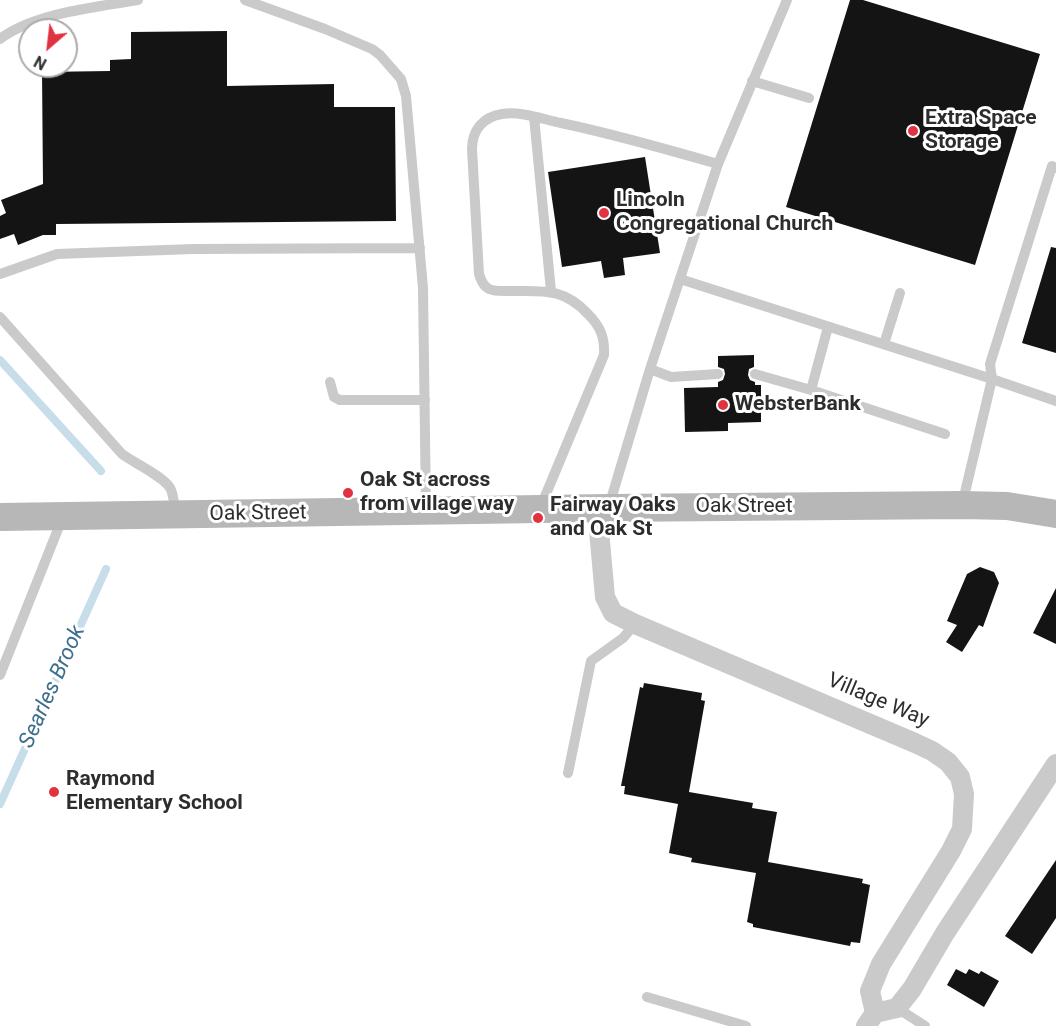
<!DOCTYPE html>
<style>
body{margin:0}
#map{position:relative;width:1056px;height:1026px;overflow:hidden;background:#fff;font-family:Roboto,sans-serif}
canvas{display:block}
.north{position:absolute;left:18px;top:18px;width:60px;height:60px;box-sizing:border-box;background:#fff;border:2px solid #ababab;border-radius:50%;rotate:208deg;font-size:16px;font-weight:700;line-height:24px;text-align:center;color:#2d2d2d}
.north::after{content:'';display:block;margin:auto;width:21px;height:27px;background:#e13242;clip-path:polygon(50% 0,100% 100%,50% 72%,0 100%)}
</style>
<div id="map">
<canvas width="1056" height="1026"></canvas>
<div class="north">N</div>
</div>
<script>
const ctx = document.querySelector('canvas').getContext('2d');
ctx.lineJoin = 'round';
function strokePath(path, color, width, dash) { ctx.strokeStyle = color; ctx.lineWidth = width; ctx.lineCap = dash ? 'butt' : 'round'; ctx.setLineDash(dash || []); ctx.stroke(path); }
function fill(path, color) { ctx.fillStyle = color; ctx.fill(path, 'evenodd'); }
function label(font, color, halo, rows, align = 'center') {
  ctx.font = font + ' Roboto,sans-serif'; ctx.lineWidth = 6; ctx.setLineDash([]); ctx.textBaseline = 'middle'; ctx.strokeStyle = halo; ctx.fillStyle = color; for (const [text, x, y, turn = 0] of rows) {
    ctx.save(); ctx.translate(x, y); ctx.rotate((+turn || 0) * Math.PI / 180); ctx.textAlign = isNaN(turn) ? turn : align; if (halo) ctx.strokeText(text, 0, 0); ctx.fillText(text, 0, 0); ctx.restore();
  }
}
const stream = new Path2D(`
 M0,360l101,111
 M0,804l106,-235`);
const building = new Path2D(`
 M850,0h13l177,54 -65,211 -189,-58z
 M227,31v55l107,-2v23h61l1,114 -340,3v11h-13l-25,10 -4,-11 -14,5v-23l6,-3 -5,-13 42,-16 -1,-112 68,-1v-11l21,-1v-27z
 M645,157l15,96 -37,5 2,17 -21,3 -3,-17 -39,6 -14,-95z
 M1051,247l5,1v105l-34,-10z
 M754,355v12l-5,2 -1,6 2,5 5,2v3h6v37l-33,1v8l-43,1 -1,-44 34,-1v-5l5,-2 2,-6 -1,-5 -6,-2v-11z
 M980,567l14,5 5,11 -16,44 -4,-2 -17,27 -16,-10 11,-17 -10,-4 20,-47z
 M1056,588v56l-23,-11z
 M644,683l58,10 -1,7 4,1 -16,91 64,11 -1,5 25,4 -9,50 95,17 -1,4 8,2 -10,58 -9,-1 -1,4 -97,-19v-3l-6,-2 9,-49 -65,-11 1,-4 -23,-5 9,-49 -54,-10 1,-8h-4l19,-99 3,1z
 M1056,860v58l-24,36 -27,-18z
 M956,969l10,5 3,-5 10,5 2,-3 18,10 -15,26 -37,-22z`);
const service = new Path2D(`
 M245,0l80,29 47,20 8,6 21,24 5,17 17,192 3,222
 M0,39c34,-26 97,-32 138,-39
 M752,81l57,17
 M534,117l17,174
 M0,274l57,-20 136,-5 227,-1
 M680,279l312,100 -2,-15 62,-198 4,2
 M0,317l122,137c12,9 45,24 49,36 3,6 3,16 4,23
 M828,327l-17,63 134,44
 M884,344l16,-51
 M650,369l21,8 47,-3
 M755,374l56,16
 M330,382l4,15 6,3h85
 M962,505l30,-126 64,22
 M541,506l63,-151c1,-18 -4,-29 -16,-41 -24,-26 -44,-23 -76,-23 -8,0 -16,1 -23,-2 -6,-3 -8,-9 -10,-15l-7,-125c0,-19 11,-32 30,-35 19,-3 40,5 59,9 53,11 105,26 157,41
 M609,506l41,-137 68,-205 69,-164
 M0,675l62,-156
 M568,773l23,-112 32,-23 12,-14
 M647,997l99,29
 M897,1008l28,18`);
const minor = new Path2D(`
 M597,508l8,89 8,16 22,11 280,119 17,8 16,11 12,15 4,17 -2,35 -11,22 -70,113 -11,27 5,22 -9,13
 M875,1013l22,-5 15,-19 33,-56 111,-169`);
const secondary = new Path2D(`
 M0,517l609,-9 353,-3 45,1 49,8`);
const markers = [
 [913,131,6,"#e13242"],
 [604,213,6,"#e13242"],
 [723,405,6,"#e13242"],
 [348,493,6,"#e13242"],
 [538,518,6,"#e13242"],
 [54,792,6,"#e13242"]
];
const poiNames = [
 ["Extra Space",925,119],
 ["Storage",925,143],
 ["Lincoln",616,201],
 ["Congregational Church",616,225],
 ["WebsterBank",735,405],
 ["Oak St across",360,481],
 ["from village way",360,505],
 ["Fairway Oaks",550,506],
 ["and Oak St",550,530],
 ["Raymond",66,780],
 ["Elementary School",66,804]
];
const streetNames = [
 ["Oak Street",744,507],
 ["Oak Street",258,514,-1],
 ["Village Way",878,701,23]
];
const waterNames = [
 ["Searles Brook",53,687,-66]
];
strokePath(stream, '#c7ddea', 8);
fill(building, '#141414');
strokePath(service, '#cacaca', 10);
strokePath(minor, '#cacaca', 20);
strokePath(secondary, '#b7b7b7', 28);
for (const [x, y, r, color] of markers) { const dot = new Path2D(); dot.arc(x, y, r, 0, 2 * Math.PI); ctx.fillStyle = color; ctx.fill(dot); strokePath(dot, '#fff', 2); }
label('bold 21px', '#2d2d2d', '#fff', poiNames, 'left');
label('21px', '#2d2d2d', '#fff', streetNames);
label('italic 22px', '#3d6f8d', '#fff', waterNames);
</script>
